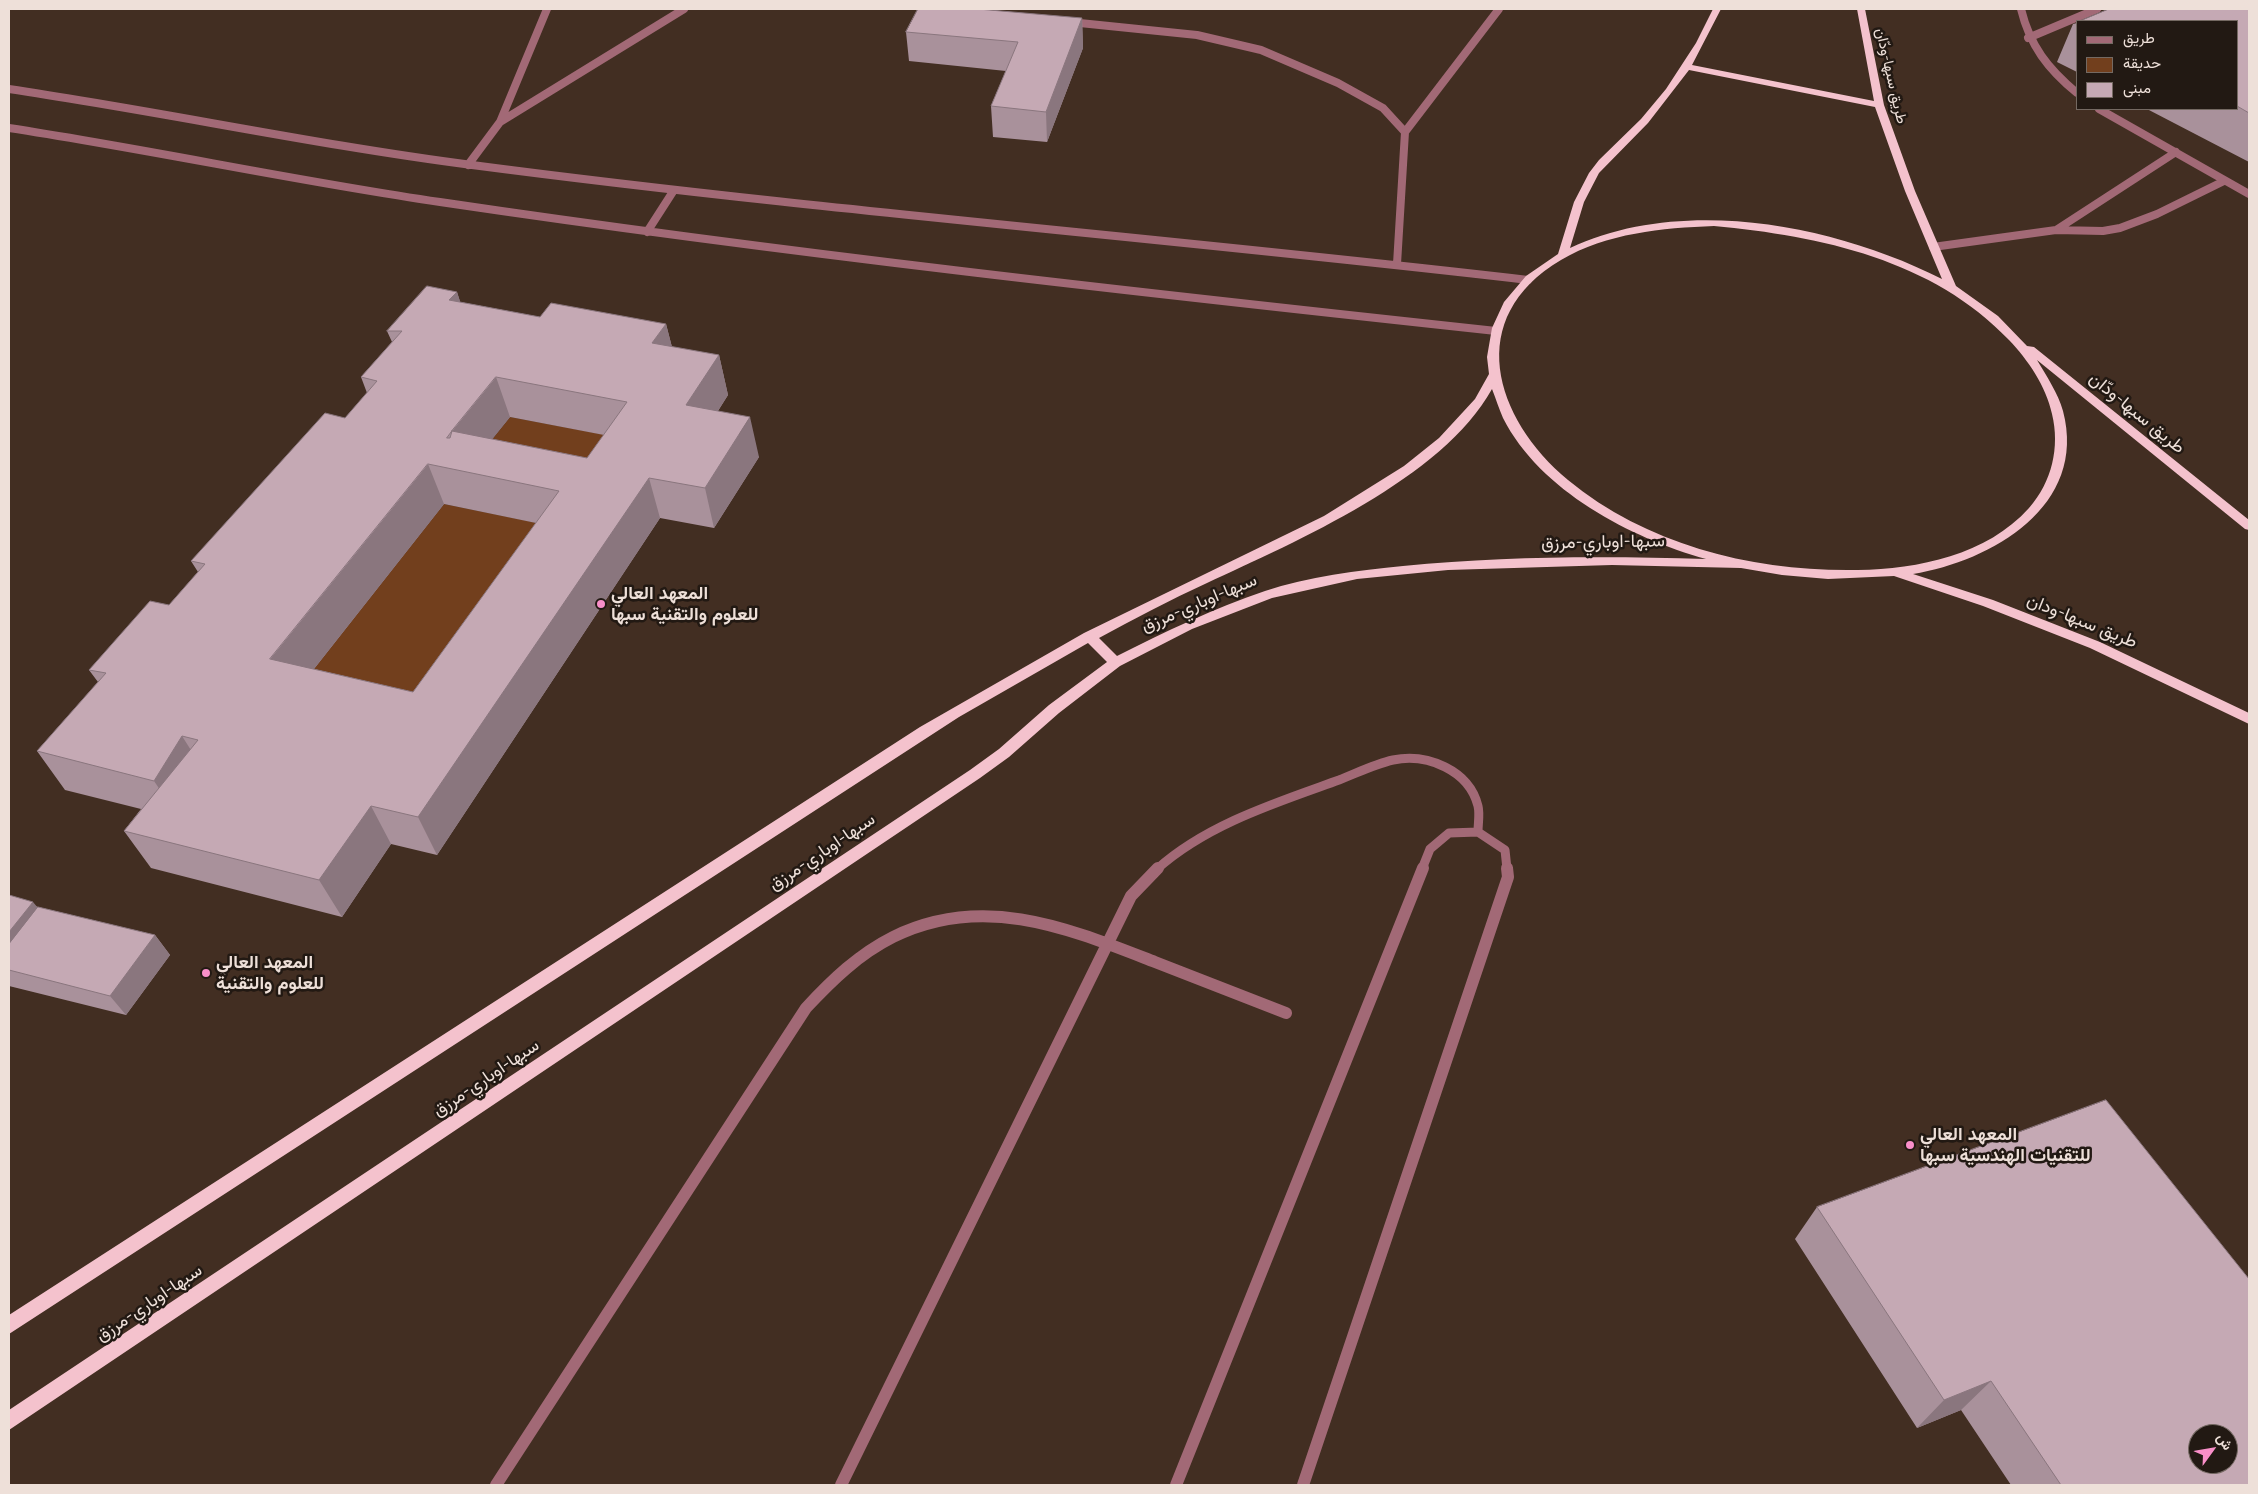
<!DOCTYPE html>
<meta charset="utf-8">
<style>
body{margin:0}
#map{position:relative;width:2258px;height:1494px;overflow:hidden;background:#422e22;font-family:Quicksand,Vazirmatn,sans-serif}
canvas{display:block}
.frame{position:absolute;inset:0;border:10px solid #eee0d9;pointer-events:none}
.legend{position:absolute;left:2076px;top:20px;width:162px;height:90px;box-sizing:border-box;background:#221913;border:1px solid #746962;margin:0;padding:6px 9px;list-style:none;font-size:15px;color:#eee0d9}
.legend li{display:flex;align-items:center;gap:10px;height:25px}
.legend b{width:25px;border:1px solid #746962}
.north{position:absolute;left:2188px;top:1424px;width:50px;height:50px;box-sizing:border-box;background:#221913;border:1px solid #746962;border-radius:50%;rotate:58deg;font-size:14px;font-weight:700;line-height:20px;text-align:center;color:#eee0d9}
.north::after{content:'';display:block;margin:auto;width:18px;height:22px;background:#f98fc9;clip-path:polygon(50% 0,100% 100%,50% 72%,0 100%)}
</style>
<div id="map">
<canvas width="2258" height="1494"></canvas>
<div class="frame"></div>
<ul class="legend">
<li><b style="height:6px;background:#a26976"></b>طريق</li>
<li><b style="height:14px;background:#723f1d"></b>حديقة</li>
<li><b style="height:14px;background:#c5a9b4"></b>مبنى</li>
</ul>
<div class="north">ش</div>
</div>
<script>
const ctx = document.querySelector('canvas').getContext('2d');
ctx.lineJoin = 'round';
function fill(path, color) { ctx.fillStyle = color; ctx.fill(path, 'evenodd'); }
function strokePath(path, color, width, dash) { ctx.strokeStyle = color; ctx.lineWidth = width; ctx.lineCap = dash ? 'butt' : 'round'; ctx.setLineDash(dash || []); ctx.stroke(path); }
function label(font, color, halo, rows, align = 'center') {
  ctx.font = font + ' Quicksand,Vazirmatn,sans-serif'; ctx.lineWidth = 5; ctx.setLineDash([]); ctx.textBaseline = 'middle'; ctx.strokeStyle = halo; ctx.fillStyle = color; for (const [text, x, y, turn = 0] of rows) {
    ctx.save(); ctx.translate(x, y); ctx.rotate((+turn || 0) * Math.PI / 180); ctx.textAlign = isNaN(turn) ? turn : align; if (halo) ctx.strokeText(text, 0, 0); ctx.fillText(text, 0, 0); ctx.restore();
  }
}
const green = new Path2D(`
 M510,417l128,24 -39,57 -132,-27z
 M444,504l128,26 -140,200 -141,-32z`);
const service = new Path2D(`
 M2021,9c9,37 27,60 56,84
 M2028,38l69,-29
 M2099,109l150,85
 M2056,230l120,-78
 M1933,247l123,-17 47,1 17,-3 37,-14 67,-33`);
const minorFar2 = new Path2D(`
 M1070,22l127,13 64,15 77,33 45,25 22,24
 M9,89c155,23 308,56 463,76 351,46 704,74 1056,115
 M500,122l47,-113
 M9,128c144,22 287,53 431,74 351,52 704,91 1056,129
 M468,165l32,-43 184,-113
 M647,232l27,-42
 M1397,264l8,-132 94,-123`);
const minorFar1 = new Path2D(`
 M1157,869c50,-45 121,-67 182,-89 18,-7 36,-16 54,-20 34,-7 76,10 85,46 2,8 0,17 0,26
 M1422,869l8,-20 19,-16 29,-1 27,18 2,19`);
const minor = new Path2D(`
 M496,1485l310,-477c26,-28 53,-54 87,-71 91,-45 177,-8 262,25 44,17 87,34 131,51
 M841,1485l290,-589 27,-28
 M1176,1485l247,-617
 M1303,1485l205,-608 -1,-9`);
const trunk = new Path2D(`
 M1713,9h8l-29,56 182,36 -17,-92h8l19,96 31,86 41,95 42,30 29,30 7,1 215,173v10l-4,-1 -208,-169c10,17 21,33 26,51 25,95 -71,150 -150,163l80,26 107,42 149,71v11l-159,-76 -107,-42 -89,-30 -66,3 -46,-4 -41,-7 -129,-3 -164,5 -91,9 -85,19 -80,31 -72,37 -61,47 -50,44 -29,21 -971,652v-20l961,-640 29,-21 50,-44 58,-43 -19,-19 -129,74 -950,617v-19l911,-588 164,-94 240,-117 80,-50 35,-28 36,-39 14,-25 -2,-17 5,-29 12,-26 22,-26 32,-22 16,-52 15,-29 10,-13 42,-41 25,-30 30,-46zM1689,70l186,37 30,84 37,88c-107,-54 -259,-84 -372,-31l14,-46 15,-29 49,-50zM1714,226c107,10 219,34 295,114 19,20 37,46 43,74 8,33 0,68 -23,94 -42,47 -111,61 -171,62 -102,2 -210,-24 -290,-90 -74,-62 -105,-162 -7,-220 46,-27 101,-32 153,-34zM1492,389c4,10 7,20 11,29 37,73 128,120 203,141 -101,-3 -203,-3 -303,7 -44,4 -96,11 -138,25 -51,17 -100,41 -148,65l-18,-18c35,-19 71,-38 108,-55 90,-42 235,-104 285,-194z`);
const wall = new Path2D(`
 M2249,9v153l-102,-53h90v-88z
 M1082,18l1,30 -36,94 -54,-5 -2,-31 15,-35 -97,-10 -3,-29z
 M2077,23v49l-20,-10 16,-38z
 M457,292l3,10 80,15 126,7 6,23 47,8 9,40 -10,16 41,46 -45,71 -54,-10 -223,337 -46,-11 -49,73 -191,-49 -27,-37 17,-22 -76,-19 -28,-39 61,-69 -9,-12 80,-65 29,-33 -7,-11 154,-143 22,-25 -6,-16 31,-35 -5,-11zM510,417l94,18 -17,23 -95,-19zM444,504l92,19 -123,169 -99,-23z
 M9,895l29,12 117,28 15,20 -44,60 -117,-29z
 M1817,1207l432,278h-238l-50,-75 -44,18 -122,-189z`);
const shadedWall = new Path2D(`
 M1082,18l1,30 -36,94 -1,-30z
 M457,292l13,39 -21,-31z
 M666,324l10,39 -24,-20z
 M719,355l9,40 -32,50 -10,-40z
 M496,377l14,40 -43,54 -15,-40z
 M750,417l9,40 -45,71 -9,-40z
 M428,464l16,40 -153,194 -21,-39z
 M649,478l11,40 -223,337 -19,-38z
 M182,736l24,38 -26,45 -26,-38z
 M371,806l20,38 -49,73 -23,-37z
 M33,902l17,20 -41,48v-38z
 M155,935l15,20 -44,60 -16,-19z
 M1991,1381l-30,29 -44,18 27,-28z`);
const building = new Path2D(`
 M918,9h60l104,9 -36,94 -55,-6 27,-64 -112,-10z
 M2109,9h140v104l-12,-7v-85h-157z
 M427,286l30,6 -8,8 91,17 11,-14 115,21 -14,19 67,12 -33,50 64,12 -45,71 -56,-10 -231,339 -47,-11 -52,74 -195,-49 74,-91 -16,-4 -28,45 -117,-30 69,-78 -17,-3 61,-69 19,4 36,-41 -14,-3 134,-148 20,5 32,-37 -16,-4 41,-46h-15zM496,377l131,25 -40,56 -135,-27zM452,431l-2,7h-3zM428,464l131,27 -146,201 -143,-33z
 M9,895l24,7 -24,30z
 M38,907l117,28 -45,61 -101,-26v-26z
 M2106,1100l143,179v206h-188l-70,-104 -47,19 -127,-193zM2198,1434h30v30h-30z`);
const markers = [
 [601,604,5,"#f98fc9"],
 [206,973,5,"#f98fc9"],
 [1910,1145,5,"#f98fc9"]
];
const farStreetnames = [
 ["طريق سبها-ودّان",1891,76,77]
];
const streetNames = [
 ["طريق سبها-ودّان",2137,413,39],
 ["سبها-اوباري-مرزق",1603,542,-1],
 ["سبها-اوباري-مرزق",1199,603,-23],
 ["طريق سبها-ودان",2082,621,22],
 ["سبها-اوباري-مرزق",822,852,-34],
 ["سبها-اوباري-مرزق",486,1078,-34],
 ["سبها-اوباري-مرزق",149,1303,-34]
];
const poiNames = [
 ["المعهد العالي",611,594],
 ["للعلوم والتقنية سبها",611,615],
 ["المعهد العالي",216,963],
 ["للعلوم والتقنية",216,984],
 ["المعهد العالي",1920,1135],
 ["للتقنيات الهندسية سبها",1920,1156]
];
fill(green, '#723f1d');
strokePath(service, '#a26976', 8);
strokePath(minorFar2, '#a26976', 8);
strokePath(minorFar1, '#a26976', 9);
strokePath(minor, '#a26976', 12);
fill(trunk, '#f4c2cd');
fill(wall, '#a9919b');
fill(shadedWall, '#8a767e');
fill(building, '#c5a9b4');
strokePath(building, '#8a767e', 1);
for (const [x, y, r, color] of markers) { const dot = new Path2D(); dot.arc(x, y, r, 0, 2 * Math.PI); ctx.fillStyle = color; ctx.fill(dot); strokePath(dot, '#221913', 2); }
label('15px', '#eee0d9', '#221913', farStreetnames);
label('18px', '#eee0d9', '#221913', streetNames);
label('bold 18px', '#eee0d9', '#221913', poiNames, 'left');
</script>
